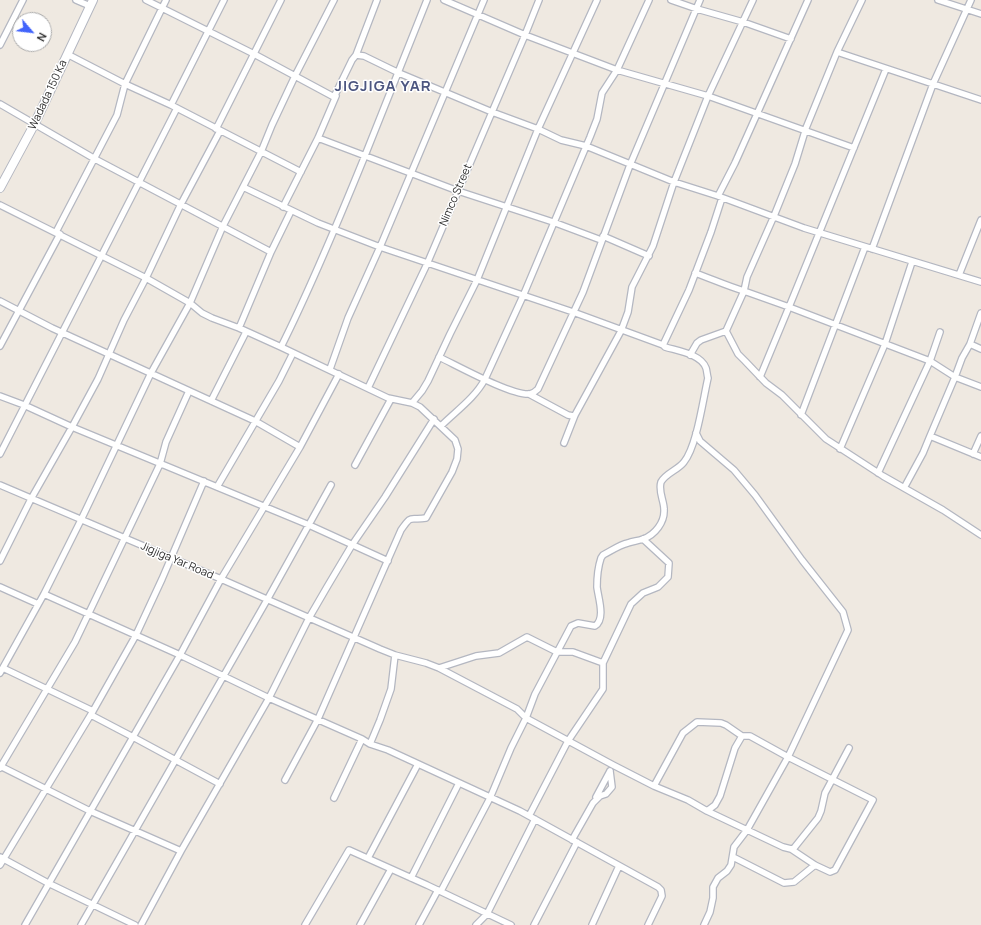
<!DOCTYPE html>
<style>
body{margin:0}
#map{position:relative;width:981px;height:925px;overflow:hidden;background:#efe9e1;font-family:Manrope,sans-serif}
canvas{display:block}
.north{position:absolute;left:12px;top:12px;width:40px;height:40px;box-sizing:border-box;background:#fff;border:1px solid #ababab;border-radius:50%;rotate:118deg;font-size:11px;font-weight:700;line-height:16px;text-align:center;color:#2e2e2e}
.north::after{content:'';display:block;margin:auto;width:14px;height:18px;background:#4264fb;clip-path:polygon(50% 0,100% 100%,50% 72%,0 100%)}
</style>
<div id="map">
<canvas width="981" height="925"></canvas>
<div class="north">N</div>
</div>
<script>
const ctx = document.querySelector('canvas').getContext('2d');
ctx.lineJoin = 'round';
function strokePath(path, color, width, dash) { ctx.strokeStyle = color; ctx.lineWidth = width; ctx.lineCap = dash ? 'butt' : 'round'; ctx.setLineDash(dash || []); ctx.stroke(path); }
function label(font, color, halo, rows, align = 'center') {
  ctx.font = font + ' Manrope,sans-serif'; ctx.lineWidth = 3; ctx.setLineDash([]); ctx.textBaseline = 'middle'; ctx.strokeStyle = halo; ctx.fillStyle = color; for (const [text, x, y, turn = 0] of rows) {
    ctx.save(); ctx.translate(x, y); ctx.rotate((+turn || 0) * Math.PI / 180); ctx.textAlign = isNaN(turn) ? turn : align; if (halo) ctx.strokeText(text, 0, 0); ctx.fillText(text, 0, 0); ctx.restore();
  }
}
const street = new Path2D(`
 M76,0l14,6
 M146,0l108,54 80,43 18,-37 4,-5 21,-55
 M444,0l81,35 92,35 91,26 146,52
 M671,0l26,9 46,13 48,17
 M938,0l43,14
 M0,45l23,-45
 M837,52l144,48
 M67,54l58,30 46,21 130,67
 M356,55l8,1 35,17 93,39 46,17 23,11 25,6 88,36 44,14 86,32 177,54
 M886,69l-97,238 141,54 25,16 -25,59 51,21
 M0,104l95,55 176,93
 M171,105l53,-105
 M216,129l65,-129
 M318,138l140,53 95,31 48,18
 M243,187l75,36 62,24 193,65 90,33 2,2c13,4 36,7 41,21 1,3 1,7 2,10 -5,21 -11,68 -24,84 -6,8 -18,11 -23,20 -3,9 3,19 3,27 1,13 -9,26 -21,30 -5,2 -10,2 -15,4 -9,2 -17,8 -25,12l-2,3c-3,9 -4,20 -4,29 1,10 9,32 -2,39l-17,-3 -7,3 -36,68 -9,24 -15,30 -21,50 -49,93
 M718,196l17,-33 73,-163
 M0,205l146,73 44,25 12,10 10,5 27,10 42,19 107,51 24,5 8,4 35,33 3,9 -1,10 -5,13 -26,46c-17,3 -13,-5 -25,12l-83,189 -33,61
 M283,207l35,-69 18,-42
 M56,232l61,-117 8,-31 41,-84
 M603,236l46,20
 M872,249l61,-165 38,-84
 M959,275l22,-55
 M0,301l52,27 203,93 45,26
 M981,313l-11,31 -8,14 -7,19 26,10
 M239,328l32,-76 20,-41
 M726,331l12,23 7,7 21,22 16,12 44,44 57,37 60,34 38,25
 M970,344l11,5
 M663,345l26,-55 22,-58 11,-34
 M0,346l60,-112
 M281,347c31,-62 57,-125 83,-189 21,-53 42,-105 63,-158
 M690,355l7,-12 4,-3 25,-9 18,-40c-17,-5 -32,-12 -49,-18
 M439,357c19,9 73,39 91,37 4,-1 6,-3 8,-5l45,-97 47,-127 70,-165
 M330,369l18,-51 32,-71 104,-247
 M760,377l29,-70 -45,-16 3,-14 27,-61 21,-52 11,-36 31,-76 25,-52
 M368,388l59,-124 98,-229 14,-35
 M529,394l39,21 5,1 2,-1
 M0,396l24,9 48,22 237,98 79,36
 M211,401l35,-69
 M412,403l10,-12 6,-10 22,-47 27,-54 61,-151 59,-129
 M801,415l64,-168
 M441,426c15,-15 34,-28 44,-47l38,-83 67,-159 7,-18 5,-26 15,-23 32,-70
 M696,433l4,8 34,29 21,25 47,65 41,52 5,18 -60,127 -41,73 -13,17 -3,18 -4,6 -9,7 -5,9v11l-3,14 -6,13
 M564,443l11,-28 46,-84 7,-19 4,-25 21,-41 21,-64 34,-86 45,-96
 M840,449l45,-105 27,-82
 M0,454l177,-346
 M973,454l8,-18
 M355,465l36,-66
 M878,473l52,-112 10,-29
 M0,485l221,94 159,70 15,6 31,8 13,5 37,-12 23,-3 28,-16 30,15h16l30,11 28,-59 12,-11 15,-6 10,-10 1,-14 -26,-24
 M217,487l62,-106 14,-28
 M904,488l19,-35 7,-17
 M0,561l31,-62 41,-72 26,-48 26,-59 22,-42 35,-74 39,-73
 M0,587l38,17
 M44,594l136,61 89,43 93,41 8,5 18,6 132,61 138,76 3,3 1,6 -14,29
 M3,668l90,43
 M439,668l78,41 9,9 87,47 41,21 34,14 19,11 8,-6 5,-9 15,-48 7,-12h8l38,21 85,43 -38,70 -5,2 -15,-7 -24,-16
 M0,673l44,-79 37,-74 70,-147 39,-70 33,-77 38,-74 11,-27 23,-49 39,-76
 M91,715l42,22 87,47
 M370,744l10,-24 11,-31 4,-34
 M0,766l90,45 91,40
 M0,768l75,-126 85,-178 6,-22 23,-51
 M654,786l29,-53 14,-11 24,1 5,2 16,11
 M596,797l14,-26
 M334,798l28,-59
 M707,811l76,36 8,2 3,-1 24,-30 3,-7 4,-18 24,-45
 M529,816l39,-75 35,-52v-26
 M572,840l21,-37 7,-7 6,-2 6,-7 -2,-16
 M0,857l48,26 87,42
 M733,857l51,26 10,-1 21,-17
 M368,858l50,-94
 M0,865l93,-154 43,-76 26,-56 42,-98
 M411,878l48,-95
 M25,925l155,-270 41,-76 79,-132 39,-73
 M81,925l186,-325 64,-115
 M141,925l40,-74 88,-153 40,-80 18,-31 25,-42 33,-48 49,-78
 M305,925l44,-75 78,35 84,40
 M360,925l31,-56
 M419,925l19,-35
 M476,925l11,-11 48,-95
 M534,925l43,-83
 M592,925l27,-59`);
const secondary = new Path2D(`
 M0,188l34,-63 59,-125`);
const streetNames = [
 ["Wadada 150 Ka",48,95,-65],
 ["Nimco Street",456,195,-67],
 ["Jigjiga Yar Road",177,561,23]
];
const districtNames = [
 ["JIGJIGA YAR",383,87]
];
strokePath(street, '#b4b7c1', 8);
strokePath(secondary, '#b4b7c1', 10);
strokePath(street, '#fff', 5.5);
strokePath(secondary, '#fff', 8);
label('11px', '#2e2e2e', '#fff', streetNames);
ctx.letterSpacing = '1px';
label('bold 15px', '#4d5680', '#fff', districtNames);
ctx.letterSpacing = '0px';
</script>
